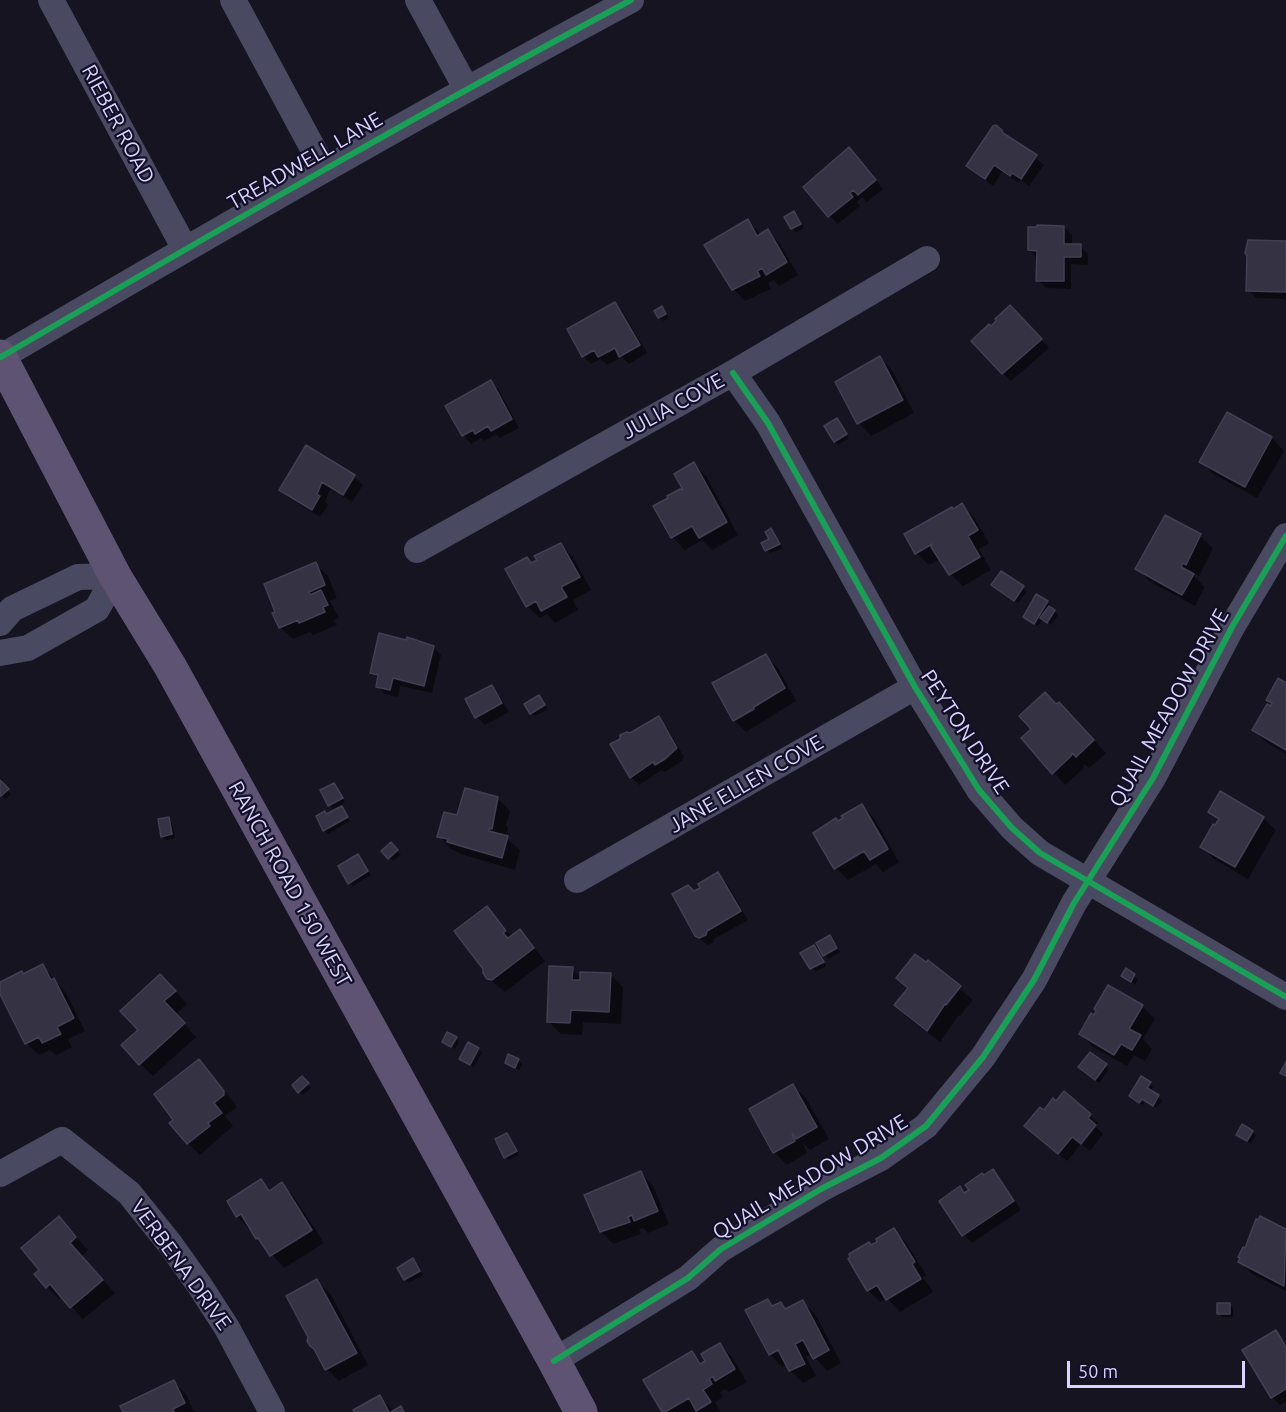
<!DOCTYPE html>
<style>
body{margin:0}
#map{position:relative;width:1286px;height:1412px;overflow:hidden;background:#161421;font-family:Ubuntu,sans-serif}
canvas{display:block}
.scale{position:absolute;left:1067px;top:1361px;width:178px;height:27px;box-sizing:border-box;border:3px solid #d9d4ff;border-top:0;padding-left:8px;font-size:18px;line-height:21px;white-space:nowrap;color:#d9d4ff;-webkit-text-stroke:4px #130f26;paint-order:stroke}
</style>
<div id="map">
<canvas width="1286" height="1412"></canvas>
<div class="scale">50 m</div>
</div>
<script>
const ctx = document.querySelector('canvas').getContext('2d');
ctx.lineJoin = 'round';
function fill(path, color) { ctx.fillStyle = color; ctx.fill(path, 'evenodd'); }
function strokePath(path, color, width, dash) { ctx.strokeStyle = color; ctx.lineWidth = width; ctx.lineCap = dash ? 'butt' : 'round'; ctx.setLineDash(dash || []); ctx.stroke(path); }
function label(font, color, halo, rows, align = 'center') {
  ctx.font = font + ' Ubuntu,sans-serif'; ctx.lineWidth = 4.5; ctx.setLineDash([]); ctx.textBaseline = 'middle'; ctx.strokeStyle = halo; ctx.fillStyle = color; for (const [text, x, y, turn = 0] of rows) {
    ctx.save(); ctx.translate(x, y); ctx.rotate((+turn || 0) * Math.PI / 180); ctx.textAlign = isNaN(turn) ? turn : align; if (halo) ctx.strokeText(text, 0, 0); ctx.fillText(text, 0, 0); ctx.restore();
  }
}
const shadow = new Path2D(`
 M1002,131l42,34 -15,21 -8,-6 -2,3 -17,-11 -9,14 -25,-20z
 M857,157l26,32 -16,13 -5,-5 -5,5 3,4 -22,18 -8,-8z
 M794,213l10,15 -8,4 -4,-4z
 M748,221l13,14 7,-4 12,13 18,31 -19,11 -5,-6 -6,3 3,6 -26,12 -12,-12z
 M1064,227l8,8v11h8l8,8v11l-17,-1v25l-25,-1 -8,-8v-21l-9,-9z
 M1286,242v57l-30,-1 -8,-8z
 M615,303l8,9 24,41 -18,11 -7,-7 -15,8 -6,-6 -10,5 -8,-8z
 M662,308l7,10 -6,3 -7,-10z
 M1018,315l31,33 -38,33 -8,-8 -12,-45z
 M879,357l13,13 22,43 -43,23 -12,-13 -22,-40z
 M491,382l8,8 20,38 -19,10 -4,-4 -12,7 -3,-3 -10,6 -8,-9 -16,-28z
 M1227,414l45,24 12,13 -27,47 -44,-24 -12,-12z
 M837,420l12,18 -11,7 -3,-4z
 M306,447l48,30 9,8 -11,17 -22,-13 -5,13 3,3 -8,12 -31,-19 -8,-8z
 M694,464l12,12 32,59 -26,15 -10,-10 -17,10 -13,-13z
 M962,505l12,12 15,26 -10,6 12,21 -28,16 -13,-12 -9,-15 -12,6 -13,-12 37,-43z
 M771,530l12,18 -13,5 -3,-3 4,-10z
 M1200,536l13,12 -14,28 -4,-2 -1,2 11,11 -10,19 -46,-25 -12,-13z
 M561,545l12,12 18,33 -18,10 5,10 -23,13 -8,-9 -7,4 -13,-12v-47l5,5z
 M315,564l13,12 9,22 -7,3 9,17 -5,2 3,5 -24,10 -3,-3 -17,7 -13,-12z
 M1002,573l25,18 -9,12 -21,-14z
 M1047,602l4,4 -2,2 9,7 -7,10 -8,-6 -5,7 -9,-6z
 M433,647l8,8 -9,38 -32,-7 -2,11 -13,-3 -8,-8 2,-7 -7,-7z
 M766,656l12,12 18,33 -50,31 -12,-12z
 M1286,685v69l-20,-12 -13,-12 20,-25 -6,-5z
 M491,687l8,8 10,17 -24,13 -8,-8z
 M539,697l9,12 -13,7 -4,-3z
 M1057,706l14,10 35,37 -17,15 -5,-4 -1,5 -18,16 -42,-47z
 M658,718l8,8 18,31 -2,2 1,1 -18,12 -3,-2 -23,15 -8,-8 -1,-43z
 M0,778l2,2 -1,2 10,12 -6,5 -5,-6z
 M334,785l11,17 -12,7 -4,-4z
 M497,798l13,13 -4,15 2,2 -3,9 15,13 -5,20 -54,-16 -10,-5 -12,-13 19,-19z
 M862,806l12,12 25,44 -16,10 -7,-8 -28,16 -12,-12 3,-46z
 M342,808l8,13 -22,13 -4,-4 3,-15z
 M1210,812l53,6 13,12 -28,49 -34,-20 -12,-12 17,-26z
 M169,819l3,4 3,15 -9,2 -4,-4z
 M391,844l10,11 -8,6 -10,-10z
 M361,859l10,16 -18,11 -3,-3z
 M718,874l8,8 22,38 -34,19 -1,4 -5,2 -12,-9 -2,-43z
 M487,908l25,29 8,-6 25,30 -40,31 -17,-14z
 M833,940l7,12 -12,7 -3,-4z
 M817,950l9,16 -11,6 -13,-19z
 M928,962l45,38 -13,16 -1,-1 -19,27 -32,-24 -12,-13 12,-16 -10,-11z
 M43,966l23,27 19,38 -17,8 4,8 -16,8 -6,-5 -11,5 -13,-12 -26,-52v-7l24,-8z
 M572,969l9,9 30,-3 12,12 -2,37 -38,-2 -1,13 -21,-1 -13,-13z
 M1126,971l12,8 -3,6 -12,-9z
 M173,988l14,16 -11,10 20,23 -43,39 -13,-12v-34z
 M1142,1006l13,13 -12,20 9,10 -7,12 -11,-6 -7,11 -34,-19 -12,-13z
 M456,1038l3,4 -4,7 -8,-4z
 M478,1049l4,3 -8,15 -13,-8z
 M518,1060l4,4 -3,6 -13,-7z
 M198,1061l38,44v3l-11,8 8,10 -33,29 -12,-12 -13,-23z
 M1106,1065l3,4 -10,14 -15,-12z
 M302,1079l9,9 -8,7 -9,-9z
 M1150,1084l3,3 -3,5 12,8 -5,8 -11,-7 -3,4 -8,-5z
 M793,1086l13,12 23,41 -19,11 -8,-8 5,11 -20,12 -13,-13 -23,-42z
 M1064,1094l34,29 -2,4 7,7 -13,17 -9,-7 -14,17 -33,-27 10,-22 12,-9z
 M1242,1126l14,9 -5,9 -13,-10z
 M507,1135l12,20 -10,5 -4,-3z
 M992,1171l8,8 21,31 -49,33 -8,-8 -23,-34 19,-13 5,6z
 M641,1173l12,13 16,38 -21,9 -5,-5 -4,1 2,5 -28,10 -12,-13z
 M261,1181l10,10 11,-7 12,13 30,46 -40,25 -47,-52z
 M59,1218l29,32 -7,6 34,37 -32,26 -21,-22 -3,2 -12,-12 -6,-17z
 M1261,1218l25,13v60l-34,-17 -12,-12z
 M894,1230l12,12 20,33 -3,2 10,15 -33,20 -13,-14 -7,4 -12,-12 4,-44z
 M413,1260l10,15 -14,8 -4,-4z
 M317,1281l13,12 38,72 -29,16 -12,-12z
 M767,1301l7,6 7,-4 6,7 16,-8 12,12 26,49 -14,8 -15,-17 -6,3 10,19 -13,7 -13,-13 -3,-6 -5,3 -12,-13z
 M1229,1304l4,4v9h-11l-3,-3z
 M1276,1332l10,12v58l-6,3 -8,-8z
 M720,1345l12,12 15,25 -18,10 -4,-3 -5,3 3,5 -8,5 5,10h-56l28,-59 11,11z
 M173,1382l13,12 8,18h-69z
 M380,1397l14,15 7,-4 4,4h-50z`);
const building = new Path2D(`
 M996,125l6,5 1,3 34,22 -16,24 -9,-6 -2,3 -16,-11 -9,14 -19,-13 27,-40z
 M849,147l27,33 -18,15 -5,-5 -3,3 3,4 -25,20 -25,-30z
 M794,211l7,13 -10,5 -7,-12z
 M748,219l9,17 11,-7 19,33 -21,13 -4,-7 -5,3 3,5 -28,14 -28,-45z
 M1037,225l27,1v18h17v13h-17v24h-28l1,-30 -9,-1v-23h9z
 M1248,240l38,1v51l-40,-1 1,-35 -2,-3z
 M615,302l25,43 -21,12 -4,-9 -17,9 -4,-7 -12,7 -15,-28z
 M1010,305l32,34 -40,35 -31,-33 18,-17 2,2 5,-5 -1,-2z
 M662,306l4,8 -8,4 -4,-7z
 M880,356l23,44 -46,24 -22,-42z
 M491,380l21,39 -21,12 -3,-5 -13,8 -2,-4 -11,6 -17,-30z
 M1227,412l45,25 -27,50 -46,-25z
 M837,418l10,16 -13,8 -10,-16z
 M306,445l49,30 -12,20 -21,-13 -5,12 3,2 -8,14 -33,-20z
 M694,462l33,60 -28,16 -7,-12 -21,12 -18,-32 15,-8 -1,-2 13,-7 3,1 -9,-16z
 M962,503l16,27 -10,6 12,21 -31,18 -18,-28 1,-3 -17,10 -11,-20 48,-27 1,2z
 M1165,515l36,19 -15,31 -3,-2 -2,4 13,7 -12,21 -47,-26z
 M771,528l9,16 -15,7 -4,-8 8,-4 -4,-7z
 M561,543l19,34 -19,10 6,10 -26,14 -5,-10 -10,6 -21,-38 22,-12 4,6 6,-3 -3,-4z
 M316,562l9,23 -16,7 1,3 11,-5 7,15 -5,2 2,5 -26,11 -1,-3 -19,8 -7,-15 3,-1 -11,-28z
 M1001,571l23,15 -10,15 -23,-16z
 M1036,594l12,7 -14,23 -11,-7z
 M1049,606l6,4 -8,13 -7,-5z
 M379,633l27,7 1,-3 27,9 -10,40 -31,-8 -3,12 -14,-3 2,-12 -8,-2z
 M766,654l19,34 -31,19v2l-21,12 -21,-38z
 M1278,678l8,5v67l-34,-20 15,-26 4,2 1,-3 -6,-3z
 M492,685l10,18 -27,15 -10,-19z
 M1045,692l11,12 3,-2 35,38 -18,17 -4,-4 -1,3 -19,18 -31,-36 10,-9 -12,-13z
 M539,695l6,10 -15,9 -6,-10z
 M659,716l18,32 -12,11 -10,6 -2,-3 -23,16 -20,-34 10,-5v-4l7,-3 3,1z
 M0,780l9,9 -8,7h-1z
 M334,783l9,15 -15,8 -8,-16z
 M465,788l33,9 -6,32 -3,-1v3l19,5 -6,22 -55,-16 1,-3 -11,-2 7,-25 13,3z
 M1220,791l44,26 -29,50 -35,-20 13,-23 2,1 4,-6 -11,-7z
 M862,804l26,45 -18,11 -6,-9 -30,18 -21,-36 23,-15 2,3 5,-3 -2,-2z
 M342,806l6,11 -25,14 -7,-15 9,-5 1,3z
 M169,817l3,17 -11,3 -3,-18z
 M391,842l7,8 -10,9 -7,-8z
 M358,854l10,17 -20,13 -10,-18z
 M718,872l23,39 -34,20 -1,4 -7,3 -4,-2 -23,-42 16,-9 6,6 6,-3 -2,-4z
 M487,906l19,25 -3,2 5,5 12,-9 14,19 -42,32 -5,-1 -4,-6v-4l-29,-38z
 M830,935l7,13 -14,8 -7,-13z
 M814,945l10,17 -14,7 -10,-16z
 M915,954l11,8 2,-2 33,26 -15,19 -1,-1 -18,27 -33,-26 14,-17 -12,-10z
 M43,964l8,16 3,-2 20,40 -17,9 4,7 -19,9 -3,-6 -14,7 -25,-50v-12l22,-11 1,3z
 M549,966l24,1 -1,13h8v-8l31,1 -2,39 -38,-2 -1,13 -23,-1z
 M1126,968l9,6 -4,8 -10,-6z
 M160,974l16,17 -12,10 21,22 -46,42 -18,-20 17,-15 -18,-19z
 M1108,985l35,20 -14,24 12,6 -9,15 -11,-6 -7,11 -35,-21 12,-21 3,2 2,-4 -2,-2z
 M447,1032l10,5 -6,10 -9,-5z
 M468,1042l11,6 -9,17 -11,-6z
 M1090,1052l17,12 -12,16 -17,-13z
 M508,1054l11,5 -4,9 -10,-5z
 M199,1059l25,32v4l-10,8 8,10 -14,10 2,3 -23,18 -18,-21 4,-3 -19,-26z
 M1286,1062v14l-6,-3z
 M302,1076l7,7 -11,10 -6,-8z
 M1141,1076l10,6 -4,6 12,7 -6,11 -11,-7 -3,4 -10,-7z
 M793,1084l24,43 -21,12 -3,-6 -1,1 3,7 -22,12 -24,-44z
 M1064,1091l27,23 -3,4 8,7 -15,19 -9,-7 -14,17 -34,-28 16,-19 4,3 9,-12 3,3z
 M1242,1124l11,7 -6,10 -11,-6z
 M507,1133l10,18 -13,7 -9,-19z
 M993,1169l21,32 -52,35 -23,-35 21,-15 4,7 5,-3 -4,-5 17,-12 2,2z
 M641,1171l17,40 -24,10 -2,-6 -4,2 2,5 -30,10 -16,-37z
 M261,1179l8,12 13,-9 30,48 -42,26 -12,-18 -2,1 -15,-25 -5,3 -9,-16z
 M59,1216l17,21 -6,6 33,37 -33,28 -20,-24 -4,4 -12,-14 5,-4 -18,-22z
 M1260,1216l26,13 -2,57 -46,-24 2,-4 -2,-1 5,-10 2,1 11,-29 2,1z
 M894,1228l21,34 -3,2 9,15 -35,21 -9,-15 -10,6 -19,-32 2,-2 -1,-3 20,-12 2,3 6,-3 -1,-3z
 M413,1258l7,13 -16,9 -7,-12z
 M317,1279l40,74 -32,17 -11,-21 -4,-3 -3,-5 1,-4 -22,-41z
 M768,1299l4,7 9,-4 4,7 18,-9 26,50 -16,9 -10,-19 -8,4 10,20 -16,7 -11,-21 -9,5 -24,-45z
 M1217,1303h13v11h-13z
 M1276,1330l10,17v42l-15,9 -29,-48z
 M720,1343l15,26 -20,12 -2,-5 -4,3 3,5 -9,6 8,12 -15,9 -7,-13 -24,14h-3l-19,-32 49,-29 8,13 5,-3 -4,-7z
 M174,1380l11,23 -12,6 1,3h-51l-3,-6z
 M380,1395l9,17h-35l-1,-2z
 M401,1406l3,6h-13z`);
const minor = new Path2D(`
 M51,0l134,249
 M233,0l91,169
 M418,0l48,88
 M1,357c208,-122 417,-243 630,-357
 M733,373l35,50 147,264 64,103 33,38 28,25 246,144
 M417,550l316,-177 194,-114
 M0,623l12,-14 66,-32 37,-1 -18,33 -69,39 -28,5
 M577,880l338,-193
 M0,1174l62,-34 67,53 41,51 30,42 27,42 45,84
 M554,1361l134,-83 33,-29 100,-60 60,-31 45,-32 57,-69 51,-77 40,-77 79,-125 79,-151 54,-91`);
const major = new Path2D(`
 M0,356l115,220 55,90 384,695 27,51`);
const cycleway = new Path2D(`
 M1,357c208,-122 417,-243 630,-357
 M733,373l35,50 147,264 64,103 33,38 28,25 246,144
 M554,1361l134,-83 33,-29 100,-60 60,-31 45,-32 57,-69 51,-77 40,-77 79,-125 79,-151 54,-91`);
const streetNames = [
 ["RIEBER ROAD",118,124,62],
 ["TREADWELL LANE",305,161,-30],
 ["JULIA COVE",673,406,-29],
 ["QUAIL MEADOW DRIVE",1169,708,-61],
 ["PEYTON DRIVE",965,732,57],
 ["JANE ELLEN COVE",746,784,-30],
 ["RANCH ROAD 150 WEST",290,884,61],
 ["QUAIL MEADOW DRIVE",810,1177,-31],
 ["VERBENA DRIVE",181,1265,54]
];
fill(shadow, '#0007');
fill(building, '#343243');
strokePath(building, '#433f54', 1.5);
strokePath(minor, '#4a4962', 26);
strokePath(major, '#5e5373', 33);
strokePath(cycleway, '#1a9f57', 6);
label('21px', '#d9d4ff', '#130f26', streetNames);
</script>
